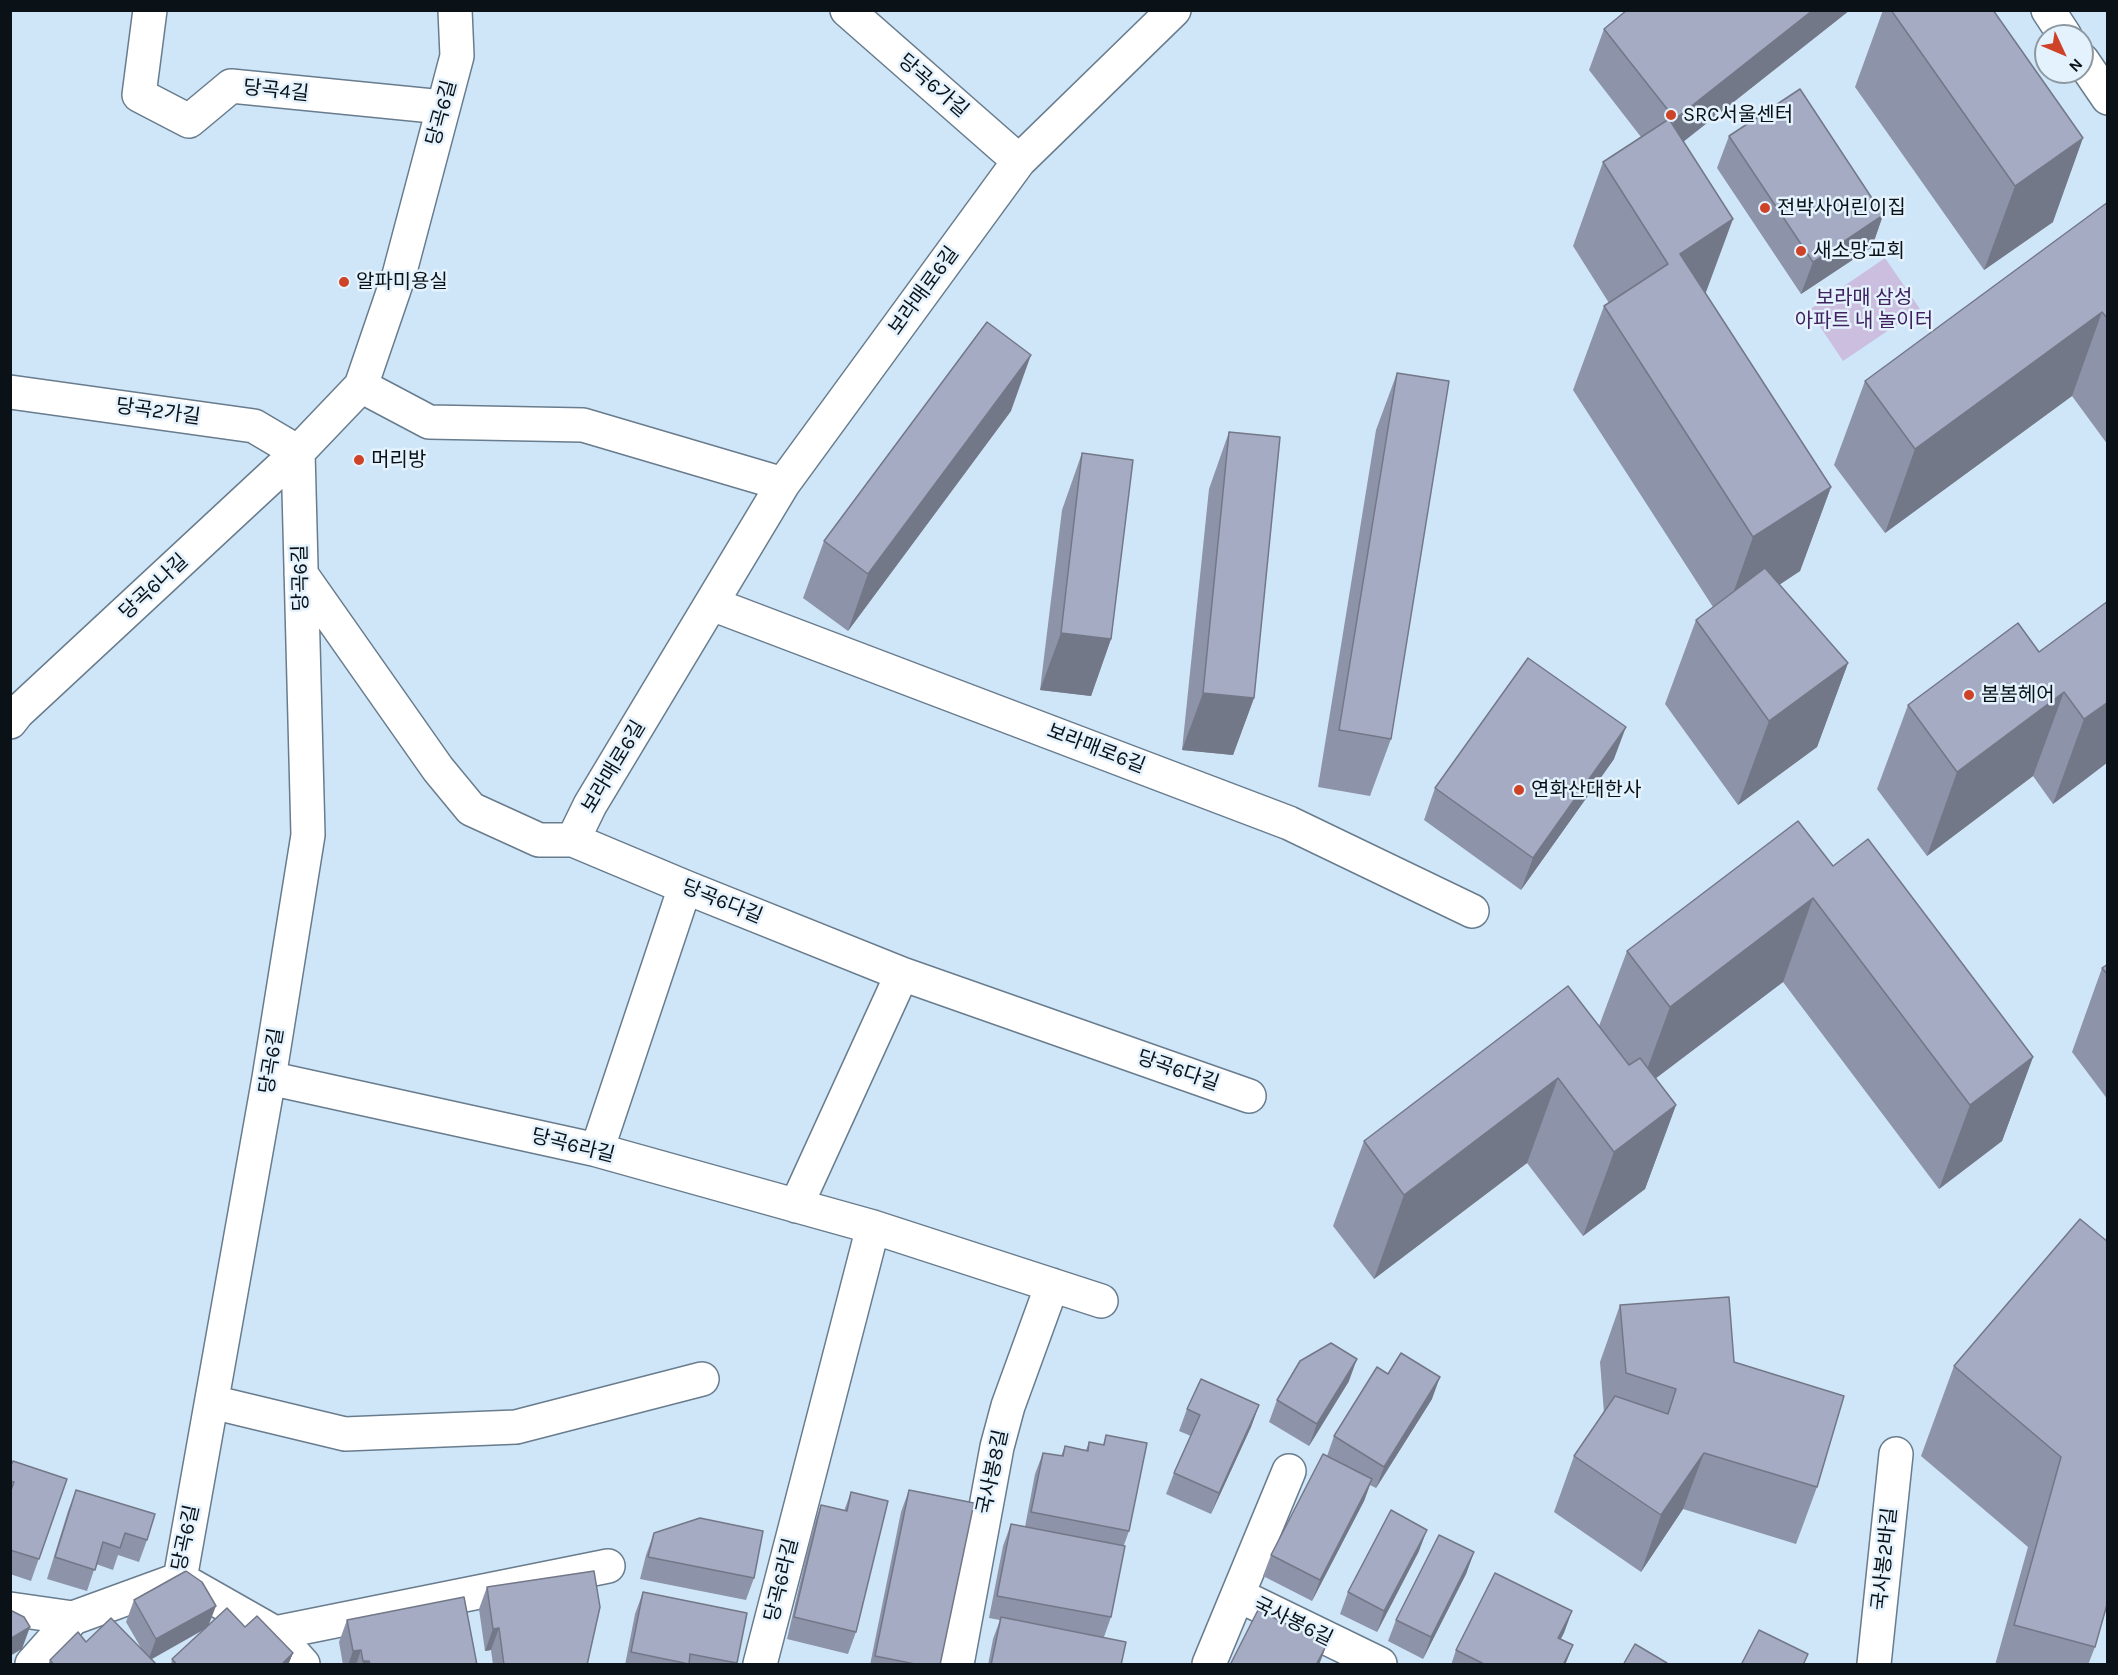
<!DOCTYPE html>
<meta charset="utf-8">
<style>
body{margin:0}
#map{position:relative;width:2118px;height:1675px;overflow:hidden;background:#cfe6f8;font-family:Karla,sans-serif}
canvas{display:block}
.frame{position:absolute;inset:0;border:12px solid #0a1117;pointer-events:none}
.north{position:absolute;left:2034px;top:24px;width:60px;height:60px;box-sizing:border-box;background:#e4f2fd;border:2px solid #8d98a1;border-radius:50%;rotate:134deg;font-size:16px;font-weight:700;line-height:24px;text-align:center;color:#0a1117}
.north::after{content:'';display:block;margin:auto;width:21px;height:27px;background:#ce4327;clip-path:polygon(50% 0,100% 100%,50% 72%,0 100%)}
</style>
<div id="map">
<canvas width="2118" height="1675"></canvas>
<div class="frame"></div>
<div class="north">N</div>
</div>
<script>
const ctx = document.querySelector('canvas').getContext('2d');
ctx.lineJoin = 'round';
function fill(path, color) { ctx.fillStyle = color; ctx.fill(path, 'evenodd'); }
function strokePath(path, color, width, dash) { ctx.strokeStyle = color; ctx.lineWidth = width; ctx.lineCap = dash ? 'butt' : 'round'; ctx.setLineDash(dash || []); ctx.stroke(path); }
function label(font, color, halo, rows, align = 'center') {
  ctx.font = font + ' Karla,"Noto Sans KR",sans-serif'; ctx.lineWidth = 5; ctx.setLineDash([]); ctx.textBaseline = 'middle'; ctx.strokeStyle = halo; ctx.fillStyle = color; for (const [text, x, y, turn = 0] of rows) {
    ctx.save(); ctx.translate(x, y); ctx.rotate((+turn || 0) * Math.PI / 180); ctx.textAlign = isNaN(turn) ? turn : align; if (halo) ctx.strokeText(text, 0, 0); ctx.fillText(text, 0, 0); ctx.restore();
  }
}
const green = new Path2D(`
 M1885,258l35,51 -77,52 -34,-51z`);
const minor = new Path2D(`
 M150,10l-11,85 50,26 42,-35 212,21
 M847,10l172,151
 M361,386l68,36 154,3 200,59
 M10,392l244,34 44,26
 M301,574l137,195 33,40 68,31h34l112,47 217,87 347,122
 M712,604l577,219 183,88
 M10,722l7,-9 281,-261 63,-66 38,-111 58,-219 -2,-46
 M573,840l17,-35 193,-321 236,-323 155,-151
 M269,1078l328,72 276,77 228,74
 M597,1150l88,-263
 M796,1206l106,-232
 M212,1402l133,32 171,-7 186,-48
 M180,1579l95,54 28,31
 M1238,1595l142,69
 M10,1609l63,9
 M275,1633l333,-67
 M32,1664l41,-46 107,-39 89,-501 39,-243 -10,-383
 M760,1664l113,-437
 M957,1664l40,-217 11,-41 44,-121
 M1209,1664l80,-193
 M1874,1664l22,-210`);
const major = new Path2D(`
 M2048,10l17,26
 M2082,60l26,38`);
const wall = new Path2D(`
 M1850,10l-167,132 23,152 125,193 -31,84 -21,14 69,78 -31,84 -79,58 -73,-101 31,-84 17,-13 -140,-217 31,-84 5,-3 -36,-57 30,-84 38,-25 -52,-67 15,-41z
 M1883,10h110l60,212 -69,48 -129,-183z
 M1729,136l154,79 -11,32 -71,47 -84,-126z
 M2108,202v243l-36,-49 -187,137 -51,-68 31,-84z
 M1397,373l-6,366 -21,57 -52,-9 58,-357z
 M1011,411l-163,220 -45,-33 21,-57z
 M1229,432l25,266 -21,57 -51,-5 27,-261z
 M1082,453l29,186 -20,57 -51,-6 22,-180z
 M2108,601v161l-55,42 -20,-28 -106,80 -50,-67 31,-84 131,-53z
 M1614,759l-93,131 -97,-70 11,-32z
 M1833,866l200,191 -31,84 -63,48 -156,-207 -127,96 20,27 -31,84 -62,47 -56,-73 -153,116 -41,-53 31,-85 235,-115 28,-75z
 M2108,964v136l-36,-48 30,-84z
 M2080,1219l15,428 -7,18h-93l33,-118 -107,-91 33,-90z
 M1620,1305l114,57 83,125 -21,57 -113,-35 -42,63 -87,-60 20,-56 30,-43 -4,-51z
 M1388,1374l44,25 -56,89 -6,-3 -6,16 -52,100 -49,-25 8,-21 56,-99 7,-20z
 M1349,1381l-40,65 -40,-24 8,-22z
 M1259,1405l-8,22 -40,87 -45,-20 8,-21 17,-37 -12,-5 8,-22z
 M1106,1435l23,96 -5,14 -13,72 -7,20 17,28h-133l5,-26 7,-19 -11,-2 14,-72 8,-22 14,3 10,-53 8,-21 18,3 4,-10 21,4 3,-8 14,3z
 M10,1467l57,12 -36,102 -21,-7z
 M76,1490l71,50 -8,22 -21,-7 -5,15 -17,-6 -9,27 -40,-12 21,-68z
 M909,1490l31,175h-70l31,-153z
 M851,1492l5,140 -8,22 -61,-15 26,-112 8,-22 23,6z
 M654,1533l100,45 -8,22 -106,-21 6,-24z
 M1419,1551l-42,81 -37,-18 8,-22z
 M1474,1552l-8,22 -43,85 -35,-18 8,-21z
 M487,1587l100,78h-94l-2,-15 -6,1 -6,-42z
 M643,1592l104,21 -11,52h-111l10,-51z
 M134,1600l74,26 37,1 48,26 -5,12h-117l1,-6 33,-30 -53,30 5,6h-109l2,-5 36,-18 55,6 -15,-26z
 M1572,1611l-11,28 12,6 -8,20h-114l5,-15z
 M347,1620l130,45h-134l-4,-23z`);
const shadedWall = new Path2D(`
 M1813,10h37l-190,150 15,-41z
 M2083,138l-30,84 -69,48 31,-84z
 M1883,215l-11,32 -71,47 12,-32z
 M1733,219l-31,84 -22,-49z
 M2102,312l-30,84 -187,137 30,-84z
 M1031,355l-20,56 -163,220 20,-57z
 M1831,487l-31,84 -77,51 30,-85z
 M1061,633l50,6 -20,57 -51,-6z
 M1848,663l-31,84 -79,58 31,-84z
 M2064,692l-31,84 -106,80 30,-84z
 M1203,693l51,5 -21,57 -51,-5z
 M2108,702v60l-55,42 31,-85z
 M1626,727l-12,32 -93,131 12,-32z
 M1813,898l-30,84 -144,109 31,-84z
 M2033,1057l-31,84 -63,48 31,-84z
 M1558,1078l-31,85 -153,116 30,-84z
 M1676,1105l-31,84 -62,47 31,-84z
 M1357,1359l-8,22 -40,65 8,-22z
 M1440,1377l-8,22 -56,89 8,-21z
 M1259,1405l-8,22 -40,87 8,-21z
 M1704,1453l-21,56 -42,63 20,-57z
 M1372,1479l-8,22 -52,100 8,-21z
 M1427,1530l-8,21 -42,81 7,-21z
 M1474,1552l-8,22 -43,85 8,-22z
 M216,1606l-8,21 -60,34 8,-22z
 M1572,1611l-8,22 -14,26 8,-21z
 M30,1627l-8,22 -12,7v-17z
 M499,1628l-8,22 -6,1 8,-22z
 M1327,1644l-8,21h-3z
 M1573,1645l-8,20h-2z
 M361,1650l-5,15h-8l5,-14z
 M293,1653l-5,12h-7z
 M363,1661h6l-1,4h-6z`);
const building = new Path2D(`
 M1627,10h186l-138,109 -71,-90z
 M1891,10h102l90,128 -68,48z
 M1800,89l83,126 -70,47 -84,-126z
 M1669,119l64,100 -53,35 151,233 -78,50 -149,-231 64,-42 -65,-102z
 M2108,202v117l-6,-7 -187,137 -50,-68z
 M987,322l44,33 -163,219 -44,-33z
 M1397,373l52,8 -58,358 -52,-9z
 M1229,432l51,5 -26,261 -51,-5z
 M1082,453l51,7 -22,179 -50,-6z
 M1765,568l83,95 -79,58 -73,-101z
 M2108,601v101l-24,17 -20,-27 -107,80 -49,-67 110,-82 21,29z
 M1528,658l98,69 -93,131 -98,-70z
 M1798,821l35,45 35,-27 165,218 -63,48 -157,-207 -143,109 -43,-56z
 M2108,964v11l-6,-7z
 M1568,986l61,79 11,-7 36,47 -62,47 -56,-74 -154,117 -40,-54z
 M2080,1219l28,23v359l-13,46 -81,-22 47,-168 -107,-91z
 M1729,1297l5,65 110,34 -27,91 -113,-34 -43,62 -87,-59 41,-60 53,18 8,-25 -50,-16 -6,-68z
 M1331,1343l26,16 -40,65 -40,-24 23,-39z
 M1401,1353l39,24 -56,90 -50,-31 43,-69 11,7z
 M1201,1379l58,26 -40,88 -45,-20 26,-58 -13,-6z
 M1106,1435l41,8 -18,88 -98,-19 12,-59 20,3 2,-10 23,5 1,-9 15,3z
 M1323,1454l49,25 -52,101 -49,-25z
 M13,1461l54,18 -28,80 -29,-9v-57l4,-11 -4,-1v-14z
 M76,1490l79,24 -8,26 -22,-7 -5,15 -17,-6 -8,28 -40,-13z
 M909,1490l65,13 -34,162h-20l-45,-9z
 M851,1492l37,9 -32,131 -62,-15 27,-112 26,6z
 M1391,1510l36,20 -43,81 -36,-19z
 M700,1518l63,13 -9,47 -106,-21 6,-24z
 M1011,1524l114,22 -14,71 -114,-21z
 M1439,1535l35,17 -43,85 -35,-17z
 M186,1571l16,11 14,24 -60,33 -22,-39z
 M594,1571l6,36 -13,58h-83l-5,-37 -6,1 -6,-42z
 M1495,1573l77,38 -14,27 15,7 -10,20h-77l-30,-15z
 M643,1592l104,21 -10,50 -47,-9 -1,10 -58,-12z
 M464,1597l13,68h-107l-1,-4h-6l-2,-11 -8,1 -6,-31z
 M227,1608l18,19 12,-11 36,37 -12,12h-104l-5,-6z
 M10,1610l14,7 6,10 -20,12z
 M1258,1610l69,34 -11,21h-86z
 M1001,1617l125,25 -5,23h-130z
 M111,1618l46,47h-103l-4,-5 28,-28 8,10z
 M1759,1630l49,24 -5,11h-62z
 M1635,1644l32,19 -1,2h-43z`);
const markers = [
 [1671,115,6,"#ce4327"],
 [1765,208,6,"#ce4327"],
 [1801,251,6,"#ce4327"],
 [344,282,6,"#ce4327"],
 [359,460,6,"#ce4327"],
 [1969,695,6,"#ce4327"],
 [1519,790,6,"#ce4327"]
];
const streetNames = [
 ["당곡6가길",933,86,41],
 ["당곡4길",276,91,6],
 ["당곡6길",442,113,-75],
 ["보라매로6길",924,291,-54],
 ["당곡2가길",158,412,8],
 ["당곡6길",301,578,-91],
 ["당곡6나길",154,587,-43],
 ["보라매로6길",1096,749,21],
 ["보라매로6길",614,767,-59],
 ["당곡6다길",722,902,22],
 ["당곡6길",272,1061,-81],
 ["당곡6다길",1178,1071,19],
 ["당곡6라길",573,1146,14],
 ["국사봉8길",993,1472,-78],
 ["당곡6길",186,1538,-78],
 ["국사봉2바길",1885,1559,-84],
 ["당곡6라길",782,1580,-76],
 ["국사봉6길",1293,1622,26]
];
const poiNames = [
 ["SRC서울센터",1683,115],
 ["전박사어린이집",1777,208],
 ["새소망교회",1813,251],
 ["알파미용실",356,282],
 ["머리방",371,460],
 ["봄봄헤어",1981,695],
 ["연화산대한사",1531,790]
];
const parkNames = [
 ["보라매 삼성",1864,298],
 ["아파트 내 놀이터",1864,321]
];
fill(green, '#cbbedf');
strokePath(minor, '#687c8d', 36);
strokePath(major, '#687c8d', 36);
strokePath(minor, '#fff', 33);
strokePath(major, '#fff', 33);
fill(wall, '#8d93a8');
fill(shadedWall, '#737888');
fill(building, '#a4abc3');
strokePath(building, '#737888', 1.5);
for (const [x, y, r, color] of markers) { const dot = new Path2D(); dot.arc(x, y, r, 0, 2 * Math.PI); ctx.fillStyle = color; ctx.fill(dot); strokePath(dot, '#e4f2fd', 2); }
label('20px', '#0a1117', '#e4f2fd', streetNames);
label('20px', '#0a1117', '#e4f2fd', poiNames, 'left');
label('20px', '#3f215f', '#e4f2fd', parkNames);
</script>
